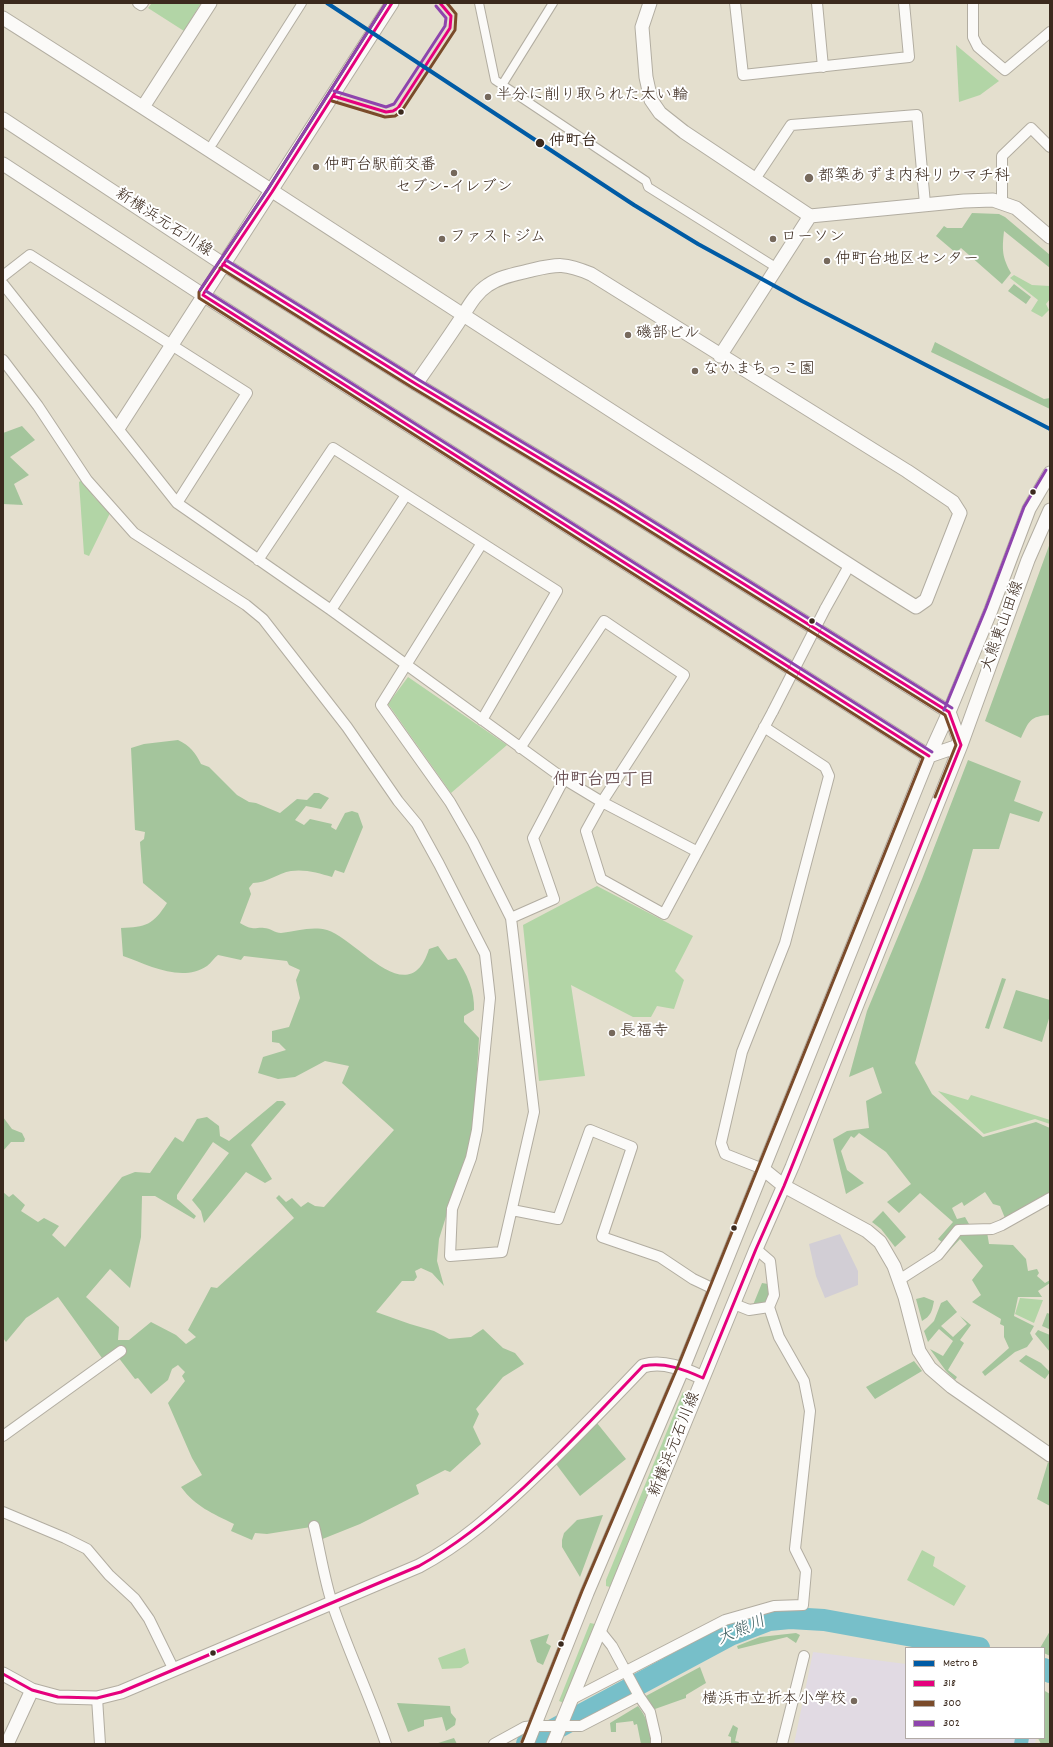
<!DOCTYPE html>
<meta charset="utf-8">
<style>
body{margin:0}
#map{position:relative;width:1053px;height:1747px;overflow:hidden;background:#e4dfce;font-family:Dekko,sans-serif}
canvas{display:block}
.frame{position:absolute;inset:0;border:4px solid #3b2a1e;pointer-events:none}
.legend{position:absolute;left:905px;top:1647px;width:140px;height:92px;box-sizing:border-box;background:#fff;border:1px solid #b1aaa5;margin:0;padding:5px 7px;list-style:none;font-size:12px;color:#3b2a1e}
.legend li{display:flex;align-items:center;gap:8px;height:20px}
.legend b{width:20px;border:1px solid #b1aaa5}
</style>
<div id="map">
<canvas width="1053" height="1747"></canvas>
<div class="frame"></div>
<ul class="legend">
<li><b style="height:5px;background:#005ba5"></b>Metro B</li>
<li><b style="height:5px;background:#e5007d"></b>318</li>
<li><b style="height:5px;background:#7a4b2a"></b>300</li>
<li><b style="height:5px;background:#8e44ad"></b>302</li>
</ul>
</div>
<script>
const ctx = document.querySelector('canvas').getContext('2d');
ctx.lineJoin = 'round';
function fill(path, color) { ctx.fillStyle = color; ctx.fill(path, 'evenodd'); }
function strokePath(path, color, width, dash) { ctx.strokeStyle = color; ctx.lineWidth = width; ctx.lineCap = dash ? 'butt' : 'round'; ctx.setLineDash(dash || []); ctx.stroke(path); }
function label(font, color, halo, rows, align = 'center') {
  ctx.font = font + ' Dekko,"Klee One",sans-serif'; ctx.lineWidth = 4; ctx.setLineDash([]); ctx.textBaseline = 'middle'; ctx.strokeStyle = halo; ctx.fillStyle = color; for (const [text, x, y, turn = 0] of rows) {
    ctx.save(); ctx.translate(x, y); ctx.rotate((+turn || 0) * Math.PI / 180); ctx.textAlign = isNaN(turn) ? turn : align; if (halo) ctx.strokeText(text, 0, 0); ctx.fillText(text, 0, 0); ctx.restore();
  }
}
const built = new Path2D(`
 M813,1652l93,12v74h130l-1,6h-241z`);
const industrial = new Path2D(`
 M840,1234l18,37v14l-33,13 -9,-22 -7,-32z`);
const green = new Path2D(`
 M152,3h49l-17,28 -36,-23z
 M956,45l43,36 -19,14 -21,7z
 M1014,275l18,10 18,1v13l-4,5 3,6 -7,7 -11,-6 7,-11 -28,-22z
 M82,480l12,17 16,16 -21,43 -5,-2 -5,-72z
 M408,677l99,68 -56,48 -63,-89z
 M597,886l96,50 -18,35 9,9 -10,29 -17,-3 -6,11h-18l-62,-32 14,91 -46,5 -16,-156z
 M938,1091l30,9 3,-5 79,25v4l-15,-5 -51,15z
 M1020,1298l23,2 -9,23 -19,-9z
 M683,1392l5,2 -78,193 -4,-1v-6z
 M922,1550l13,7 -2,9 33,20 -12,20 -47,-26z
 M590,1623l5,1 -31,79 -5,-2z
 M465,1648l4,15 -8,5 -19,1 -4,-11z`);
const forest = new Path2D(`
 M972,213l27,1 6,3 45,38v13l-46,-37c-2,19 -2,26 7,42l-9,11 -41,-36 -5,5 -20,-17 8,-10 3,2h15z
 M1014,284l17,13 -5,7 -18,-13z
 M935,342l109,57 6,-1v11l-119,-57z
 M22,426l13,14 -25,17 19,18 -15,9 9,21 -20,-1v-71z
 M1050,543v172c-20,1 -21,6 -29,23l-36,-17z
 M178,740c12,6 17,12 23,24l8,3 28,28 12,7 7,1 24,10 17,-14 10,1 7,-7h5l10,5 -8,11 -15,-3 -11,14 9,5 6,-6 22,5 -1,3 5,3 9,-17 7,-2 6,2 5,14 -19,46 -9,-3 -3,7c-13,-4 -27,-8 -41,-6 -13,2 -24,12 -38,12l-4,5 2,6 -11,29c4,2 8,5 12,5 3,1 8,-1 12,0 6,0 11,5 17,5 16,-2 31,-7 46,-3 30,9 82,83 102,19l9,-3 10,14 8,-2c11,15 19,34 18,52l-10,6v6l15,16 -5,82 -5,30 -20,57 -10,32 -2,22 7,25 -12,-13 -11,-5 -6,3 2,6 -3,4h-12l-26,31 34,12 24,7 15,8 22,-2 12,-8 20,19 12,5 9,11 -21,13 -27,32 3,5 -6,13 8,17 -31,28 -5,-2 -29,15 3,9 -59,30 -40,16 -3,-14 -50,8 -12,-1 -3,7 -21,-9 3,-7c-22,-11 -38,-17 -53,-37l21,-12 -10,-17 -24,-55 17,-22 -3,-5 3,-4 -7,-7 -6,4 -4,11 -17,14 -13,-16 -3,1 -17,-22 -11,8 -49,-68 -32,21 -20,24 -3,-4v-146l6,5 4,-3 12,11 -4,6 17,11 6,-4 15,8 -7,9 13,12 57,-70 13,-5 15,1 25,-36 8,5 14,-23 10,-2 12,9 1,10 9,5 48,-40h6l3,3 -35,41 21,34 -7,4 -19,-11 -42,51 -3,-12 -9,-11 37,-47 -16,-11 -36,53v4l19,17 -2,3 -39,-23h-13l-1,41 -11,51 -20,-19 -24,28 33,30 -1,13h11l22,-18 25,13 10,9 10,-7 -8,-7 23,-43 6,1 77,-70 -18,-20 3,-3 7,7 6,-4 9,9 7,-5 7,4 9,1 70,-77 -52,-47 7,-17 -24,-5 -30,16 -17,2 -20,-6 5,-16 23,-7 -7,-7 -7,-1v-11l17,-4 11,-29 -4,-18 4,-10 -11,-5 -2,-4 -43,-5 -3,4 -23,-5c-4,3 -7,8 -11,11 -26,17 -58,-1 -84,-10l-2,-28c25,-1 32,-3 46,-25l-24,-20 -3,-41 4,-3 1,-7 -10,-2 -4,-82 13,-4z
 M968,760l53,21 -7,20 29,11 -4,10 -29,-9 -11,36h-26l-58,214 17,31 51,43 53,-15 14,6v66l-45,24 -5,-12 -7,-2 -8,-12 -21,14 -2,-4 -10,6 5,11 8,-2 4,7h-10l-16,19 -5,-4 15,-17 -33,-29 -21,20 -12,-11 24,-18 -25,-32 -27,-19 -5,5 -3,-2 -10,15 6,19 17,13 -18,11 -13,-55 14,-8 22,-3 -3,-27 16,-8 -9,-26 -24,10 18,-66 55,-132z
 M1002,978l4,1 -17,50 -4,-1z
 M1016,990l34,10v15l-8,27 -39,-14z
 M3,1117l9,12 10,4 3,6 -1,3h-13l-8,9z
 M883,1211l23,26 -11,10 -14,-18 -9,-7z
 M958,1232h29l2,12 24,1 13,14 2,12 9,-2 2,4 -2,3 8,7 5,-3v3l-12,8 4,6h-24l-4,19 20,10 -4,7 3,6 -6,8 -12,5 -30,24 -3,-4 27,-24 -5,-11v-11l-4,-2 1,-5 -29,-17 9,-7 -9,-15 11,-14 -23,-27 -15,16 -2,-4z
 M762,1283l6,1 3,10 -4,10 -14,1z
 M924,1297l10,4c-2,10 -3,15 -12,20l-6,-22z
 M947,1300l10,12 -16,14 12,11 14,-13 -7,-8 11,9 -11,15 4,3 -16,27 9,7 -2,3 -9,-9 -16,-22 13,7 10,-15 -14,-12 -11,13 -4,-11 10,-10 7,-18z
 M1047,1313l3,1 -1,15 -7,-3z
 M1038,1330l12,5v17l-15,-18z
 M1026,1355l15,8 9,9 -5,7 -26,-18z
 M914,1361l8,10 -47,28 -9,-12z
 M597,1423l29,36 -46,37 -24,-32z
 M1048,1462l2,2v42l-13,-7z
 M603,1515l-23,62 -18,-30v-7l2,-7 13,-13z
 M1050,1631v25l-6,-3v-5h-4z
 M796,1633l4,2 -4,8 -9,-6 -49,12 -1,-3 23,-9z
 M549,1634l-3,9 5,3 -8,19 -6,-3 -7,-22z
 M700,1667l6,16 -20,12v3l-31,11 -11,-12z
 M1045,1691l5,3v50h-9l-3,-6h6v-39z
 M397,1703l53,3 1,7 5,6 -1,6 -9,6 -4,-14 -18,3v6l-16,6z
 M638,1706c8,10 14,25 13,38h-10l-4,-20 -3,1 -1,-4 -17,2v9h-5l-1,-9z
 M733,1725l5,3 -3,13 4,1 -1,2h-7v-7l-3,-1z
 M454,1738l3,6h-22z`);
const water = new Path2D(`
 M1015,1738h14l-1,6h-14z`);
const river = new Path2D(`
 M1044,1669l6,3
 M527,1744l203,-109 39,-15 21,-2 34,2 155,28`);
const pedestrian = new Path2D(`
 M479,3l16,77 151,101 2,6 129,81
 M502,85l51,-82
 M213,143l89,-140`);
const minor = new Path2D(`
 M138,3l3,2 2,-2
 M735,3l8,72 166,-18 -5,-54
 M817,3l6,64
 M973,3v34l5,10 27,23 45,-38
 M755,179l36,-54 126,-10 8,89
 M1002,203v-47l29,-28 19,19
 M3,276l27,-21 217,138 -70,110
 M3,284l174,219 154,107 233,169 38,23 94,49
 M3,360l35,46 49,74 47,53 112,72 17,14 84,108 51,74 19,23 22,40 46,90 5,44 -13,132 -6,28 -19,51 -2,47 52,-4 32,-140 -23,-194 -38,-76 -23,-40 -69,-97 101,-162
 M258,560l75,-112 224,143 -75,129
 M825,609l24,-43
 M331,610l75,-115
 M520,748l84,-127 80,54 -82,127 -16,29 15,48 63,35 109,-203
 M511,918l43,-19 -21,-61 31,-59
 M763,1169l-38,-15 -4,-11 21,-91 43,-109 44,-167 -4,-9 -61,-40
 M512,1210l46,9 32,-89 42,17 -30,90 58,20 33,22 21,10
 M899,1280l39,-25 20,-25 34,-1 10,-4 48,-27
 M734,1304l15,6 20,-3
 M3,1436l118,-85
 M3,1512l62,26 22,11 22,26 26,24 14,20 25,51
 M314,1526c6,25 10,52 18,77 16,48 38,93 54,141
 M600,1631l12,15 27,50 11,16 6,26v6
 M97,1698l3,46
 M572,1699l153,-79 49,-14 29,-1 3,-34 -11,-22 15,-138 -6,-30 -25,-44 -10,-30 5,-12 -4,-34 -14,-12
 M494,1744l31,-17 9,-1h47l58,-30
 M782,1744l22,-88`);
const tertiary = new Path2D(`
 M650,3l-8,24 4,50 5,23 9,13 24,19 126,84 154,-15 29,-1 23,8 34,29
 M3,18c232,147 461,299 693,447 73,47 145,96 220,142l10,-7 34,-87 -7,-11 -46,-31 -316,-197c-26,-11 -33,-10 -59,-4 -15,4 -31,6 -44,15 -14,9 -21,25 -30,38 -14,21 -28,41 -42,61
 M143,107l67,-104
 M3,119l220,145 193,120 198,119 335,209 12,33
 M3,164l200,131 726,461
 M720,356l90,-140
 M119,427c91,-142 182,-282 273,-424
 M929,756l32,-11
 M763,1169l21,17 83,45 13,11 14,24 11,31 14,54 11,17 22,19 98,68
 M3,1674l29,16 26,7 39,1 24,-6 298,-126c42,-22 74,-51 108,-83 40,-38 78,-77 116,-117 21,-6 41,3 60,12
 M7,1744l25,-54
 M527,1744l60,-151 96,-225 246,-612 20,-44 42,-102 38,-101 21,-36
 M553,1744l203,-495 36,-82 169,-422 67,-185 22,-50`);
const minorBridge = new Path2D(`
 M773,711l52,-102`);
const bus1 = new Path2D(`
 M333,96l53,16 7,-1 5,-3 52,-80 1,-12 -11,-13
 M223,264l193,120 198,119 335,209 12,33 -177,441 -28,63 -53,129
 M204,293l68,-101 120,-189
 M203,295l726,461
 M3,1674l29,16 26,7 39,1 24,-6 298,-126c84,-47 158,-131 224,-200 22,-4 40,3 60,12`);
const bus2 = new Path2D(`
 M386,3l-118,186 -69,103v6l724,460 -245,608 -96,225 -60,151
 M332,101l53,16 10,-1 6,-4 54,-82 1,-16 -9,-11
 M220,268l193,120 198,119 334,208 11,30 -21,52`);
const bus3 = new Path2D(`
 M334,91l52,16 8,-3 51,-78 1,-8 -10,-12
 M226,260l193,120 198,119 335,209
 M200,290l68,-101 118,-186
 M206,291l726,461
 M944,710l42,-102 38,-101 22,-37`);
const metro1 = new Path2D(`
 M327,3l307,202 64,39 104,57 248,128`);
const markers = [
 [488,97,4,"#76695c"],
 [401,112,3.5,"#3b2a1e"],
 [540,143,5,"#3b2a1e"],
 [316,167,4,"#76695c"],
 [454,173,4,"#76695c"],
 [809,178,5,"#76695c"],
 [442,239,4,"#76695c"],
 [773,239,4,"#76695c"],
 [827,261,4,"#76695c"],
 [628,335,4,"#76695c"],
 [695,371,4,"#76695c"],
 [1033,492,3.5,"#3b2a1e"],
 [812,621,3.5,"#3b2a1e"],
 [612,1033,4,"#76695c"],
 [734,1228,3.5,"#3b2a1e"],
 [561,1644,3.5,"#3b2a1e"],
 [213,1653,3.5,"#3b2a1e"],
 [854,1701,4,"#76695c"]
];
const poiNames = [
 ["半分に削り取られた太い輪",496,97],
 ["仲町台駅前交番",324,167],
 ["都築あずま内科リウマチ科",818,178],
 ["セブン-イレブン",454,189,"center"],
 ["ファストジム",450,239],
 ["ローソン",781,239],
 ["仲町台地区センター",835,261],
 ["磯部ビル",636,335],
 ["なかまちっこ園",703,371],
 ["長福寺",620,1033],
 ["横浜市立折本小学校",846,1701,"right"]
];
const stopNames = [
 ["仲町台",549,143]
];
const streetNames = [
 ["新横浜元石川線",163,224,33],
 ["大熊東山田線",1004,627,-70],
 ["新横浜元石川線",676,1445,-68]
];
const neighbourhoodNames = [
 ["仲町台四丁目",604,782]
];
const waterNames = [
 ["大熊川",742,1632,-23]
];
fill(built, '#e1dae3');
fill(industrial, '#d2ced5');
fill(green, '#b2d5a6');
fill(forest, '#a4c59c');
fill(water, '#77bfc9');
strokePath(river, '#77bfc9', 22);
strokePath(pedestrian, '#b2ada1', 10);
strokePath(minor, '#b2ada1', 12);
strokePath(tertiary, '#b2ada1', 15);
strokePath(pedestrian, '#fbfaf8', 8);
strokePath(minor, '#fbfaf8', 10);
strokePath(tertiary, '#fbfaf8', 13);
strokePath(minorBridge, '#b2ada1', 12, []);
strokePath(minorBridge, '#fbfaf8', 10);
strokePath(bus1, '#e5007d', 3);
strokePath(bus2, '#7a4b2a', 3);
strokePath(bus3, '#8e44ad', 3);
strokePath(metro1, '#005ba5', 4);
for (const [x, y, r, color] of markers) { const dot = new Path2D(); dot.arc(x, y, r, 0, 2 * Math.PI); ctx.fillStyle = color; ctx.fill(dot); strokePath(dot, '#fff', 1.5); }
label('16px', '#3b2a1e', '#fff', poiNames, 'left');
label('bold 16px', '#3b2a1e', '#fff', stopNames, 'left');
label('16px', '#3b2a1e', '#fff', streetNames);
label('bold 17px', '#6b5255', '#fff', neighbourhoodNames);
label('italic 17px', '#406062', '#fff', waterNames);
</script>
